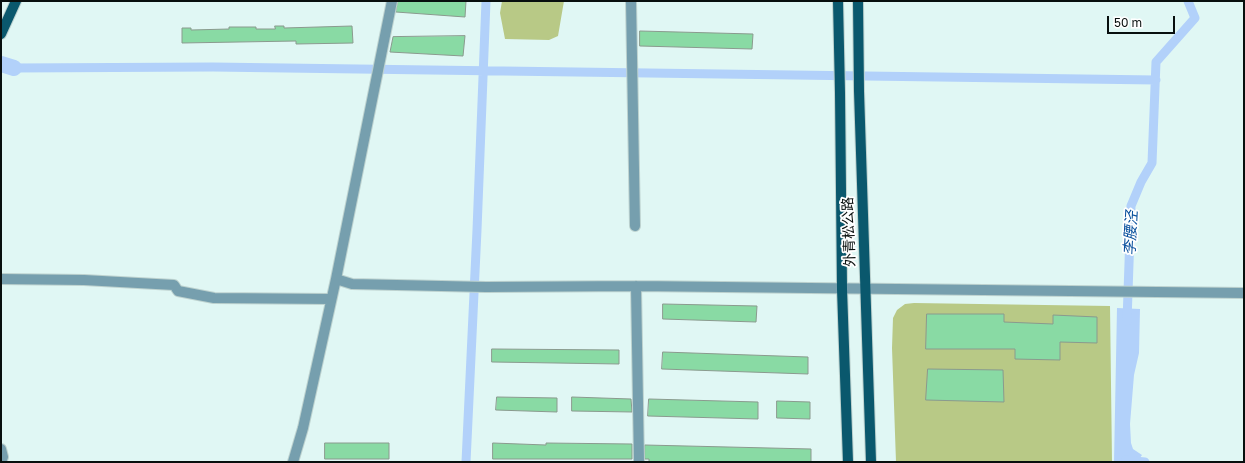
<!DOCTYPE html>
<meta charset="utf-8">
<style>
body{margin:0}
#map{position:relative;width:1245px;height:463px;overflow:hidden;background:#e0f7f4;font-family:"Golos Text",sans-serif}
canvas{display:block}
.frame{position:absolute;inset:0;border:2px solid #080f0e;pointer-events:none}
.scale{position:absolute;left:1107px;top:16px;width:68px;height:18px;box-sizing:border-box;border:2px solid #080f0e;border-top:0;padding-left:5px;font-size:12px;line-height:14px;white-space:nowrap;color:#080f0e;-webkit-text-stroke:3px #fff;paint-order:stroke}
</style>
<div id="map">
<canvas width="1245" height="463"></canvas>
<div class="frame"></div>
<div class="scale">50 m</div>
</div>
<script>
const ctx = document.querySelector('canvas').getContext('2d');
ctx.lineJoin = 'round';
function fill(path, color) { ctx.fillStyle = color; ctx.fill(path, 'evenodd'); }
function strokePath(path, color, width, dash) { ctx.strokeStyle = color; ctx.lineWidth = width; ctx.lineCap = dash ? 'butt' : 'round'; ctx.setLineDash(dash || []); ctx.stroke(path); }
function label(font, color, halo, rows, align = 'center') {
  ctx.font = font + ' "Golos Text","Noto Sans SC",sans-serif'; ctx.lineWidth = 3.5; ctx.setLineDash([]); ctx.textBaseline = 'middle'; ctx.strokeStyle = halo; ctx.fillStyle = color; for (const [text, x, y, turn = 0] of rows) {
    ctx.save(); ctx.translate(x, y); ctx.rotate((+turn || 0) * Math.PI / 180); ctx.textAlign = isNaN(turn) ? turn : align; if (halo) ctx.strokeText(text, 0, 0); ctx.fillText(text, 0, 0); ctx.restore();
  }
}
const green = new Path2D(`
 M502,1h62l-6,35 -9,4 -44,-1 -5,-26z
 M914,303l196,3 2,156h-216l-4,-114 1,-30 4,-8 8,-6z`);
const water = new Path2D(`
 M1117,308l23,1 -1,44 -5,22 -4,49 1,19 2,6 9,6 -5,7h-23z`);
const canal = new Path2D(`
 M14,68l199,-1 943,13
 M1127,321l4,-115 10,-24 11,-19 4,-101 39,-44 -7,-17
 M1126,460l19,2
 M466,462l11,-232 9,-229`);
const river = new Path2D(`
 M1,64l13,4`);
const building = new Path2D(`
 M398,1h68l-1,16 -69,-5z
 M275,26h9v2l68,-2 1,17 -57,1v-3l-114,2v-15h9v2l38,-1v-2h27v2h19z
 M640,31l113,3 -1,15 -112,-3z
 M465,36l-2,20 -73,-4 3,-15z
 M663,304l94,2 -1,16 -93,-3z
 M927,314h77v8l49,2v-9l44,2v26l-37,-1v18l-45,-1v-10h-89z
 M492,349l127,1v14l-127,-2z
 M663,352l145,5v17l-146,-5z
 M928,369l75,1 1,32 -78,-2z
 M497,397l60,1v14l-61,-2z
 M572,397l59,2 1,13 -60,-1z
 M649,399l109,3v17l-110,-3z
 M777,401l33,1v17l-33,-1z
 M325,443h64v16h-64z
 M493,443l53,2v-2l86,1v15h-139z
 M645,445l166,4v13h-162v-3h-4z`);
const minor = new Path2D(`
 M631,1l4,225
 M1,279l83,1 90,5 4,6 36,7 117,1
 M336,279l16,5 134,3 150,-1 608,7
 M636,286l3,176
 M1,449l2,8 -2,5
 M293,462l10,-34 33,-149 56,-278`);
const major = new Path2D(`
 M838,1l2,92 2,196 6,173
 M858,1l1,90 12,371
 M1,34l15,-33`);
const streetNames = [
 ["外青松公路",849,232,-92]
];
const waterNames = [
 ["李腰泾",1131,233,-87]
];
fill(green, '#b8c986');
fill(water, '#b2d1fa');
strokePath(canal, '#b2d1fa', 9);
strokePath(river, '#b2d1fa', 16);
fill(building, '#89daa4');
strokePath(building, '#8a9a8e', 1);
strokePath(minor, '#bdd2cf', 12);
strokePath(major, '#bdd2cf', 12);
strokePath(minor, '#769fae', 10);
strokePath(major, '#0a586d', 10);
label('14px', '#080f0e', '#fff', streetNames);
label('italic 15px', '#08509d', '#fff', waterNames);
</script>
